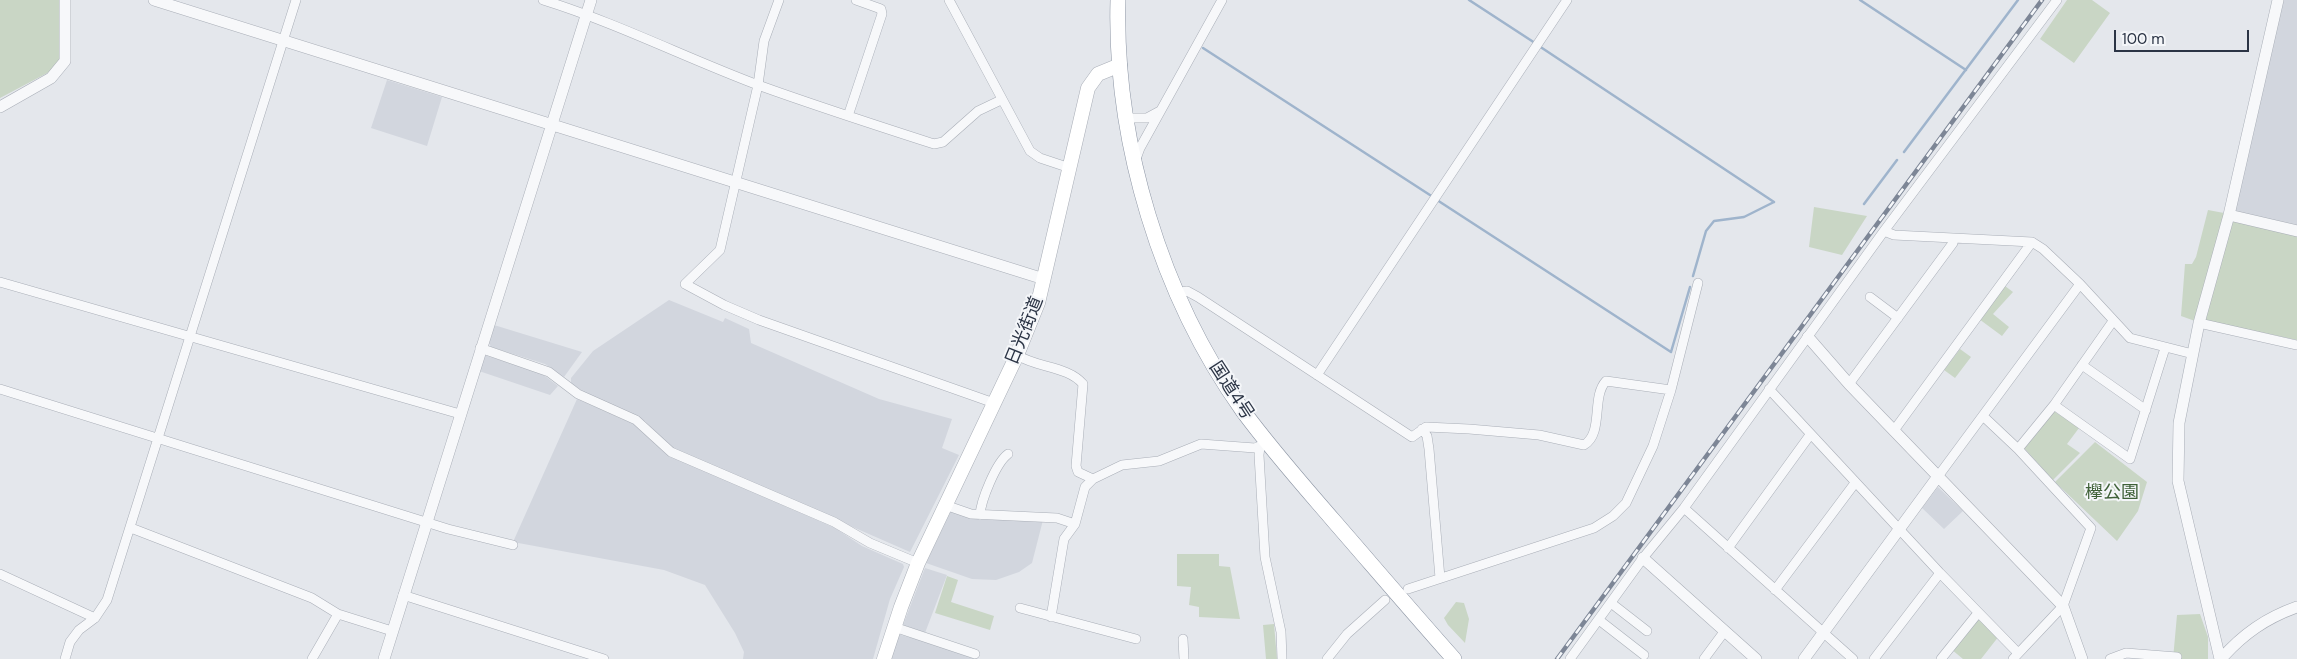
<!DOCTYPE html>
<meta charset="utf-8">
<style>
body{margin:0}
#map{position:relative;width:2297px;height:659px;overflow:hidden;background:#e4e7ec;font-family:"DM Sans",sans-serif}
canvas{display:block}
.scale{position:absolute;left:2114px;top:30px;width:135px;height:22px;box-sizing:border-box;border:2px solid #2b3445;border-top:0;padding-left:6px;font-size:15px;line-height:18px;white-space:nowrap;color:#2b3445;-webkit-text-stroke:4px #f4f6f9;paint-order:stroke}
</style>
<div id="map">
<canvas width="2297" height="659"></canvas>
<div class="scale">100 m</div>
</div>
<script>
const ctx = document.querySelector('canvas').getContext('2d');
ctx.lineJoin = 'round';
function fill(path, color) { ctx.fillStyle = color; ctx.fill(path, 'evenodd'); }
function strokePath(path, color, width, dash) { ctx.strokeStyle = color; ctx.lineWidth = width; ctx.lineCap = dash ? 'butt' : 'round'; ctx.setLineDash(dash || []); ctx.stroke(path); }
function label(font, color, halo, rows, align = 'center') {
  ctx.font = font + ' "DM Sans","Noto Sans JP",sans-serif'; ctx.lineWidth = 4; ctx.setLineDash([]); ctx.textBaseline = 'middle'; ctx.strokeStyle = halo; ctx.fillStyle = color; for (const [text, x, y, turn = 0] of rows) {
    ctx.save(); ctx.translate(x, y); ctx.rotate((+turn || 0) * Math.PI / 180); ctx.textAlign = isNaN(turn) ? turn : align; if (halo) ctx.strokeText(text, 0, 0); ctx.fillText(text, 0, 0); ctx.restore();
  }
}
const built = new Path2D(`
 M2283,0h14v231l-68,-16z
 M387,80l55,17 -15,49 -56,-18z
 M669,300l54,22 2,-4 24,11 2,14 128,56 73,20 -10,29 17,7 -49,97 -240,-105 -25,-26 -14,-8 -44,-19 -16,-11v-5l22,-27z
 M494,325l88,27 -18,25 -19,-13 -54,-17 -2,-4z
 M484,355l57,18 17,13 -8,9 -71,-24z
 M577,399l57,25 32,30 169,74 27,18 41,18 1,3 -14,32 -17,60h-130l1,-7 -9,-19 -30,-48 -41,-15 -151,-28z
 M1938,487l25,24 -19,18 -22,-21z
 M951,511l92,9 -11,43 -13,9 -23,8 -24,-1 -46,-16z
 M925,568l22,7 -22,58 -22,-8z
 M897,634l78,21 -1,4h-85z`);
const green = new Path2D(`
 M0,0h60l2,56 -11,15 -51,27z
 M2067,0h25l18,13 -36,50 -34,-24z
 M1814,207l53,9 -25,39 -33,-8z
 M2208,210l16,3 -29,108 -14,-5 4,-52h7l4,-7z
 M2231,218l66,16v106l-94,-20z
 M2005,286l8,6 -20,22 16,13 -7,9 -23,-17z
 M1960,349l11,8 -16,21 -11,-8z
 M2054,411l25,17 -12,16 13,9 -27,27 -29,-32z
 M2095,442l52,40 -9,29 -21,30 -62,-59z
 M1177,554h42v12l11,1 10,52 -41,-2v-10l-10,-2 2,-18 -14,-1z
 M947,576l11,4 -7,22 43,14 -4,14 -55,-17z
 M1456,602l8,1 5,16 -4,24 -17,-18 -4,-7z
 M2200,614l8,23v22h-35l4,-44z
 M1976,618l23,18 -18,23h-18l-12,-10z
 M1274,624l3,35h-11l-3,-34z`);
const stream = new Path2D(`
 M1469,0l66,43
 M1860,0l106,70
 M1539,46l235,156
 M1203,48l230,149
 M1904,152l114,-152
 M1437,200l234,152 19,-65
 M1864,204l33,-44
 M1693,276l13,-45 8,-10 30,-4 30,-15`);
const minor = new Path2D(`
 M543,0c74,23 143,58 215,85 58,21 117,40 176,59l9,-2 35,-31 23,-11
 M779,0l-15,41 -6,44 -38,165 -35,34 39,21 35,15 235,83
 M949,0l81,151 10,7 30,10
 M848,116l34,-102 -1,-5 -25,-9
 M1127,118h20l13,-7
 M1136,159l4,-11 82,-148
 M1884,231l10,4 138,7 11,7 37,35 50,54 63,16
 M0,282l460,132
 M1176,293l11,-2 11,6 214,140 14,-10 43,2 70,6 45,10c20,-12 7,-48 22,-64l65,9
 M1870,297l28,21
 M2199,323l98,22
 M480,348l69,24 29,22 58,26 35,32 163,70 36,21 48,20
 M1017,355c20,13 51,11 66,29l-7,82 2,6 15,7
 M2082,365l64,45
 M1317,375l250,-375
 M1849,384l104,-141 1,-4
 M0,389l448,140 65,16
 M1769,389l171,184 78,80
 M2054,405l76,54 35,-111
 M1983,416l35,33 73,79 -28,78 -50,53
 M1422,429l5,7 2,13 11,129
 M1895,429l137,-187
 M1260,447l-1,8 6,102 16,75 1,27
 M2018,449l36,-44 59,-84
 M1939,475l141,-191
 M945,505l26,9 86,4 18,6
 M1684,508l169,151
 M980,515c1,-15 16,-52 28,-61
 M131,528l181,70 26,16 54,17
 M1728,548l82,-113
 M0,574l95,44
 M1408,589l186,-61 19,-12 13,-13 27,-57 18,-56 27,-107
 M1775,590l80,-107
 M403,595l201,64
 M1611,603l36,28
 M1020,608l116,31
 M1051,617l13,-78 11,-15 10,-37 8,-8 29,-14 37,-4 42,-17 54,4 12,-5
 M1599,620l45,35
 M894,627l81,27
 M1183,639l1,20
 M65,659l5,-17 9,-12 16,-12 12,-18 189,-600
 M312,659l26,-45
 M1327,659l20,-25 38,-34
 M1570,659l73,-101 41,-50 200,-277 173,-231
 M1704,659l20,-27
 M1874,659l66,-86
 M1941,659l37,-46
 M2110,659l16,-6 51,4`);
const tertiary = new Path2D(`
 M154,0l890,279
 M0,107l51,-29 14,-17v-61
 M2229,215l68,16
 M1808,337l41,47 214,222 19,53
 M1643,558l113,101
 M384,659l207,-659
 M1804,659l135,-184
 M2220,659l-42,-178 1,-58 20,-100 30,-108 49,-215
 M2221,659c22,-25 45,-41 76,-52`);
const secondary = new Path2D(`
 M884,659l17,-52 17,-44 99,-208 21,-52 50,-215 10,-14 22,-9`);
const trunk = new Path2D(`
 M1118,0c-4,141 43,296 125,411 28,38 59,73 90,109 40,46 80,93 121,139`);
const rail = new Path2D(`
 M1557,659l485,-659`);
const streetNames = [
 ["日光街道",1025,331,-68],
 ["国道4号",1231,391,57]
];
const parkNames = [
 ["欅公園",2112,493]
];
fill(built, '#d2d6de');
fill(green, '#c9d6c5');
strokePath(stream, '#9fb4cc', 2.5);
strokePath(minor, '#a9aeb7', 10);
strokePath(tertiary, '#a9aeb7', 12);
strokePath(secondary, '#a9aeb7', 15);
strokePath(trunk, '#8b94a3', 16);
strokePath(minor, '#f7f8fa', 9);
strokePath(tertiary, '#f7f8fa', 11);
strokePath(secondary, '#fff', 14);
strokePath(trunk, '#fff', 15);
strokePath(rail, '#7d8696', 4.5);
strokePath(rail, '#f4f6f9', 2.5, [8]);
label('18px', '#2b3445', '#f4f6f9', streetNames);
label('18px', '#3f6138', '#f4f6f9', parkNames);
</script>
